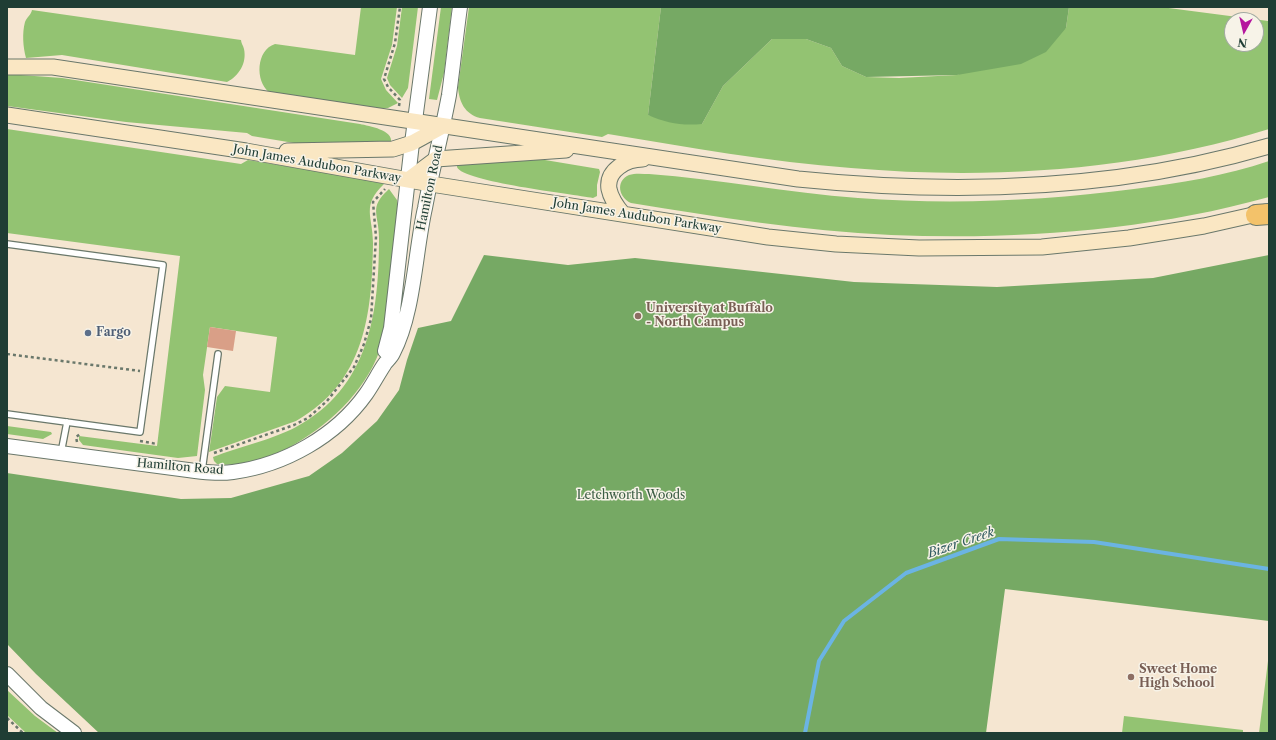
<!DOCTYPE html>
<style>
body{margin:0}
#map{position:relative;width:1276px;height:740px;overflow:hidden;background:#f5e6d1;font-family:"Libre Caslon Text",serif}
canvas{display:block}
.frame{position:absolute;inset:0;border:8px solid #1f3d34;pointer-events:none}
.north{position:absolute;left:1224px;top:12px;width:40px;height:40px;box-sizing:border-box;background:#f7f3e8;border:1px solid #a1aaa0;border-radius:50%;rotate:188deg;font-size:11px;font-weight:700;line-height:16px;text-align:center;color:#1f3d34}
.north::after{content:'';display:block;margin:auto;width:14px;height:18px;background:#b5179e;clip-path:polygon(50% 0,100% 100%,50% 72%,0 100%)}
</style>
<div id="map">
<canvas width="1276" height="740"></canvas>
<div class="frame"></div>
<div class="north">N</div>
</div>
<script>
const ctx = document.querySelector('canvas').getContext('2d');
ctx.lineJoin = 'round';
function fill(path, color) { ctx.fillStyle = color; ctx.fill(path, 'evenodd'); }
function strokePath(path, color, width, dash) { ctx.strokeStyle = color; ctx.lineWidth = width; ctx.lineCap = dash ? 'butt' : 'round'; ctx.setLineDash(dash || []); ctx.stroke(path); }
function label(font, color, halo, rows, align = 'center') {
  ctx.font = font + ' "Libre Caslon Text",serif'; ctx.lineWidth = 3; ctx.setLineDash([]); ctx.textBaseline = 'middle'; ctx.strokeStyle = halo; ctx.fillStyle = color; for (const [text, x, y, turn = 0] of rows) {
    ctx.save(); ctx.translate(x, y); ctx.rotate((+turn || 0) * Math.PI / 180); ctx.textAlign = isNaN(turn) ? turn : align; if (halo) ctx.strokeText(text, 0, 0); ctx.fillText(text, 0, 0); ctx.restore();
  }
}
const green = new Path2D(`
 M361,7h36l-5,38 -11,34 5,11 12,13 -10,5 -10,1 -109,-17c-14,-11 -13,-42 6,-48l80,11z
 M402,7h16l-10,81 -6,10 -12,-13 -3,-7 10,-32z
 M441,7h11l-8,66 -7,27 -8,-1z
 M469,7h192l-13,108 54,9 21,-38 49,-47h34l25,9 11,18 24,11 33,1 58,-3 109,-47 3,-21h92l107,14 1,-4v112c-133,42 -280,51 -418,39 -82,-6 -162,-21 -243,-34l-6,3 -122,-19c-15,-4 -21,-16 -22,-31zM1232,20h24v24h-24z
 M32,10l209,30c0,3 2,5 3,9 3,14 -5,27 -17,33l-165,-27 -36,3c-3,-11 -4,-25 -1,-36 2,-5 6,-7 7,-12z
 M7,74l55,4 298,46c9,2 34,6 31,19l-85,2 -54,-9 -5,-3 -121,-11 -119,-16z
 M7,129l234,35 7,-4 129,21 7,3c-23,22 -11,32 -11,59 -1,71 -8,139 -77,178l-87,31 8,-55 8,-11 45,6 7,-55 -67,-10 -7,48 2,15 -8,66 -19,2 -95,-13 -4,-5v-4l78,10 23,-190 -173,-23z
 M527,157l72,12 1,3 -3,13v11l-4,2c-20,-4 -130,-16 -136,-31v-3z
 M1269,161v36c-122,34 -252,43 -378,38 -88,-4 -174,-18 -260,-32 -12,-5 -16,-22 -2,-28 6,-2 14,-1 20,-1 70,5 139,19 209,24 92,7 184,3 276,-9 45,-6 92,-13 135,-28z
 M389,189l8,11 1,11c-4,43 -4,90 -16,132 -12,43 -49,79 -87,101 -18,11 -57,24 -78,20l-3,-3 -1,-4c26,-10 61,-18 83,-30 73,-39 83,-114 83,-189 0,-25 -11,-30 10,-49z
 M7,426l44,6 1,2 -9,5 -36,-5z
 M1269,653v80h-10z
 M7,690l28,26 23,17h-32l-19,-18z
 M1124,716l119,14v3h-121z`);
const forest = new Path2D(`
 M661,7h408l-3,21 -20,24 -25,12 -64,11 -91,2 -24,-11 -11,-18 -25,-9h-34l-49,47 -21,38c-20,2 -36,-1 -54,-9z
 M484,255l84,10 67,-7 219,24 143,5 156,-9 116,-23v366l-264,-32 -19,144h-887l-63,-59 -29,-30v-171l174,26 50,-1 78,-22 33,-23 35,-32 22,-31 8,-30 11,-32 33,-7z`);
const stream = new Path2D(`
 M805,733l14,-72 25,-40 62,-48 93,-34 95,3 175,27`);
const building = new Path2D(`
 M210,327l26,4 -3,20 -26,-4z`);
const path = new Path2D(`
 M399,106l1,-6 -12,-13 -4,-8 11,-36 5,-36
 M7,354l133,17
 M140,441l17,3
 M77,442l-1,-5 4,-3
 M214,453l80,-28 14,-7 19,-17 27,-34 10,-23 7,-25 5,-82 -3,-35 12,-13
 M7,718l16,15`);
const service = new Path2D(`
 M7,244l156,21 -23,167 -133,-18
 M61,453l6,-31
 M202,471l16,-117`);
const tertiary = new Path2D(`
 M385,351l6,-23 21,-185 18,-136
 M7,446l181,24c15,2 30,4 45,2 52,-7 103,-36 133,-78 7,-10 12,-20 18,-29 2,-4 7,-7 9,-12 21,-40 22,-101 32,-145 7,-38 17,-75 24,-113 4,-29 7,-59 11,-88
 M7,674l34,34 33,25`);
const secondary = new Path2D(`
 M7,67h46l745,112c158,16 318,12 471,-33
 M7,115l239,36 185,33 337,53 68,7 83,4 123,-1 87,-9 75,-12 62,-14
 M287,151l106,-2 19,-6 31,-17
 M408,180l28,-21 130,-9
 M623,214c-6,-7 -12,-15 -14,-25 -3,-19 18,-30 34,-30`);
const motorway = new Path2D(`
 M1256,215l13,-1`);
const markers = [
 [638,316,4,"#8d6e63"],
 [88,333,4,"#5c6f8a"],
 [1131,677,4,"#8d6e63"]
];
const streetNames = [
 ["John James Audubon Parkway",317,164,10],
 ["Hamilton Road",430,188,-78],
 ["John James Audubon Parkway",637,216,9],
 ["Hamilton Road",180,467,5]
];
const educationNames = [
 ["University at Buffalo",646,309],
 ["- North Campus",646,323],
 ["Sweet Home",1139,670],
 ["High School",1139,684]
];
const serviceNames = [
 ["Fargo",96,333]
];
const parkNames = [
 ["Letchworth Woods",631,496]
];
const waterNames = [
 ["Bizer Creek",961,543,-19]
];
fill(green, '#93c372');
fill(forest, '#76a964');
strokePath(stream, '#6bb4e3', 4);
fill(building, '#d99f87');
strokePath(service, '#6a786b', 8);
strokePath(tertiary, '#6a786b', 16);
strokePath(secondary, '#6a786b', 17);
strokePath(motorway, '#6a786b', 22);
strokePath(path, '#6a786b', 2.5, [3, 3]);
strokePath(service, '#fff', 5.5);
strokePath(tertiary, '#fff', 14);
strokePath(secondary, '#fae7c3', 15);
strokePath(motorway, '#f3c26a', 20);
for (const [x, y, r, color] of markers) { const dot = new Path2D(); dot.arc(x, y, r, 0, 2 * Math.PI); ctx.fillStyle = color; ctx.fill(dot); strokePath(dot, '#f7f3e8', 1.5); }
label('12px', '#1f3d34', '#f7f3e8', streetNames);
label('bold 12px', '#785e54', '#f7f3e8', educationNames, 'left');
label('bold 12px', '#4e5e75', '#f7f3e8', serviceNames, 'left');
label('12px', '#3c5e44', '#f7f3e8', parkNames);
label('italic 13px', '#325b60', '#f7f3e8', waterNames);
</script>
